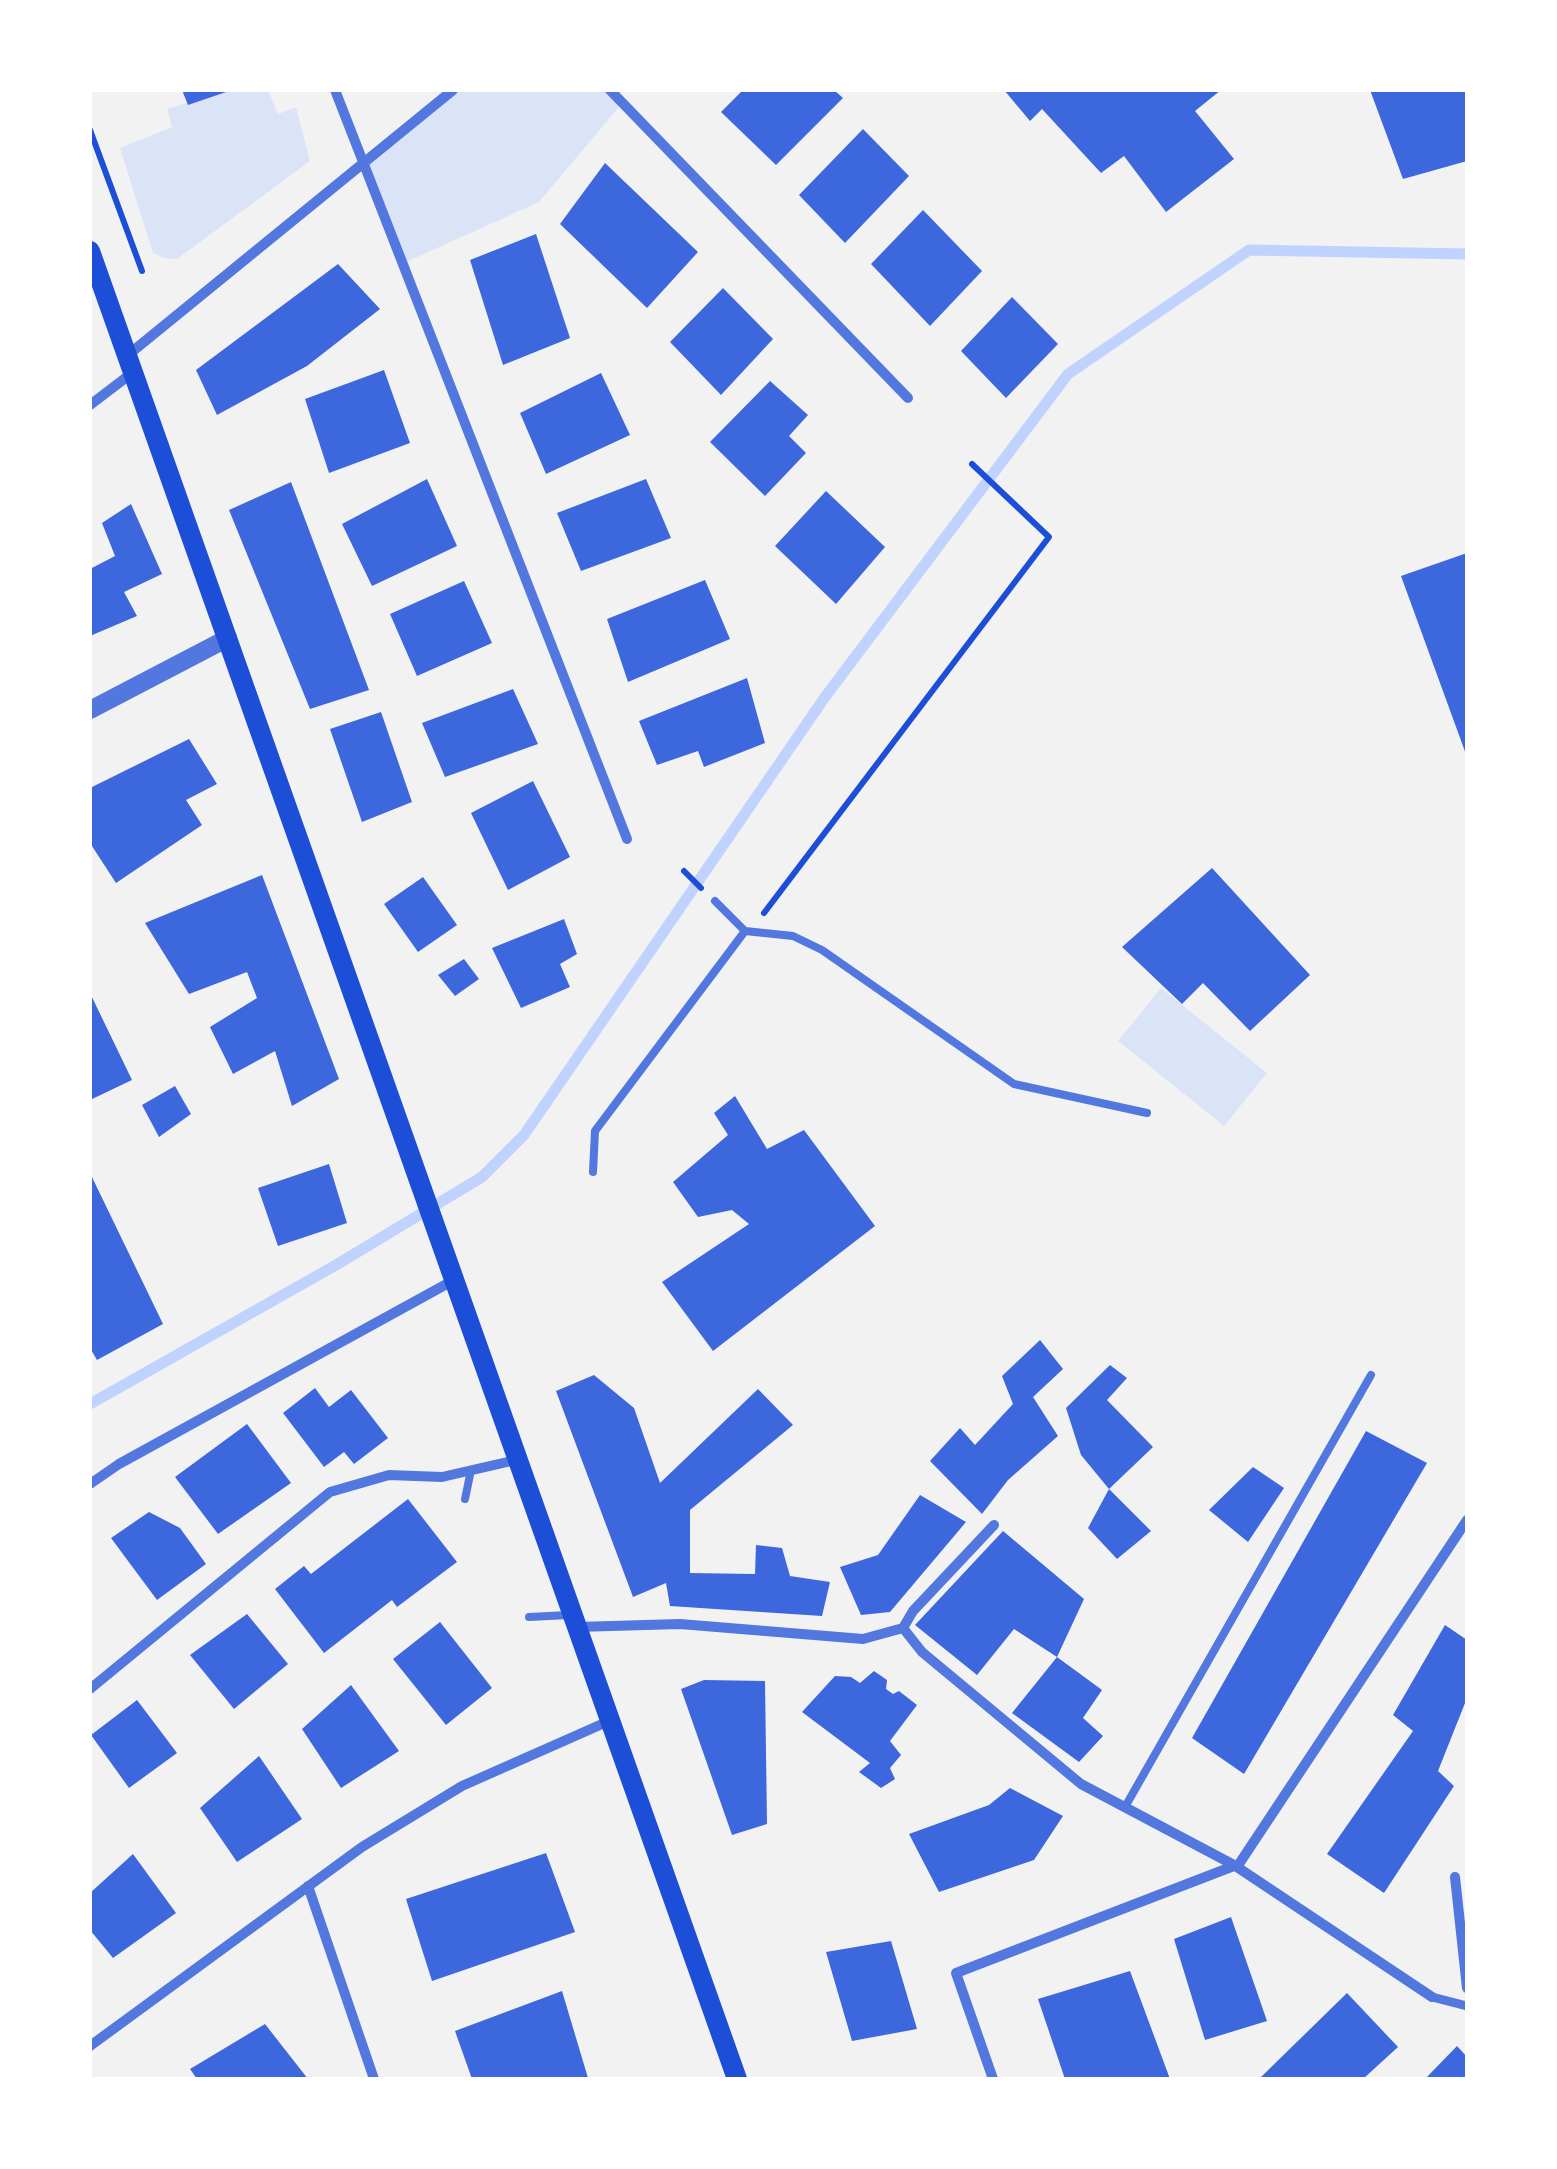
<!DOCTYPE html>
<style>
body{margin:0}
#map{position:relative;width:1557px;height:2169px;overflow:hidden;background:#f2f2f2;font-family:Cabin,sans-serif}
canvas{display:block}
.frame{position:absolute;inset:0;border:92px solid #fff;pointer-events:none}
</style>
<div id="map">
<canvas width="1557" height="2169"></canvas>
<div class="frame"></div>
</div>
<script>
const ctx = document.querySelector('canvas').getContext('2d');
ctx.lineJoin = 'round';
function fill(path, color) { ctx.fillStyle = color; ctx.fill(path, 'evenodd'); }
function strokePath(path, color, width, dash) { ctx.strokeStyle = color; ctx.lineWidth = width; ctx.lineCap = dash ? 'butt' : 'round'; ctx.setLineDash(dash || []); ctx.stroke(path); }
const green = new Path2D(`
 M230,90h38l10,24 18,-7 14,54 -133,98 -13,-1 -11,-5 -33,-105 52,-21 -5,-18z
 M453,90h157l13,12 -84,100 -137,62 -38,-99z
 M1161,988l106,85 -43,53 -106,-85z`);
const stream = new Path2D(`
 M90,1404l246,-139 146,-88 42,-42 301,-438 243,-323 181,-124 218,4`);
const building = new Path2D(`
 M182,90h47v1l-41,14z
 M743,90h91l9,8 -67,67 -55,-53z
 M1004,90h217l-26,21 39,48 -68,53 -42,-56 -23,17 -59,-64 -12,12z
 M1370,90h97v71l-64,18z
 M863,129l46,47 -64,67 -46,-48z
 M605,163l93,89 -51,56 -87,-84z
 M923,210l59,61 -52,55 -59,-62z
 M536,234l34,104 -67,27 -33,-105z
 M338,264l42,45 -73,57 -90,49 -21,-45z
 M723,288l50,51 -52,56 -51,-53z
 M1012,297l46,47 -52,54 -45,-47z
 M384,370l26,73 -81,30 -24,-74z
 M601,373l29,62 -84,39 -26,-61z
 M770,381l38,34 -19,21 17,17 -41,43 -55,-54z
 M427,479l30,67 -85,40 -30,-62z
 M646,479l25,59 -90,33 -24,-58z
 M291,482l78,208 -59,19 -81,-199z
 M826,491l59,56 -49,57 -61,-58z
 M131,504l31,70 -38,18 13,24 -47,20v-67l25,-13 -13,-33z
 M1467,553v204l-66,-181z
 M705,580l25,59 -102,43 -21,-63z
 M464,581l28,62 -75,33 -27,-62z
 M747,678l18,65 -61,24 -6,-16 -41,14 -18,-44z
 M513,689l25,55 -93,33 -23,-54z
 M381,712l31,90 -50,20 -32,-93z
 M189,739l28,45 -31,16 16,25 -86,58 -26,-40v-55z
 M533,781l37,76 -62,33 -37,-77z
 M1212,868l98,107 -60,56 -47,-48 -21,21 -60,-57z
 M262,875l77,204 -47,27 -17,-55 -42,23 -23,-47 47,-29 -10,-26 -58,22 -44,-71z
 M423,877l34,48 -39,27 -34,-48z
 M564,919l13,35 -17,10 10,23 -49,21 -29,-60z
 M464,959l15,20 -24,17 -17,-21z
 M90,993l42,87 -42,20z
 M175,1086l16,28 -32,23 -17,-32z
 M735,1096l32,53 37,-19 71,96 -162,125 -51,-69 87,-58 -17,-14 -34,7 -25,-35 55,-47 -14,-22z
 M329,1164l18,59 -69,23 -20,-58z
 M90,1173l73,151 -66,36 -7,-12z
 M1040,1340l23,29 -30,28 25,39 -50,44 -26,34 -52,-53 30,-33 15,17 38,-41 -11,-28z
 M1110,1365l17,13 -20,22 46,47 -44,42 42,42 -34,28 -29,-31 21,-39 -28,-34 -15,-47z
 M594,1375l40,33 26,75 98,-94 35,36 -103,85v63l65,1 1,-29 26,3 8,28 40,6 -8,34 -152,-10 -4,-23 -33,14 -77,-206z
 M315,1388l14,19 22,-17 37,48 -34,26 -10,-12 -20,15 -41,-54z
 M247,1424l44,59 -73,51 -43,-57z
 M1366,1431l61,32 -183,311 -52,-36z
 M1253,1467l31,21 -36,54 -39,-32z
 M920,1495l46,27 -76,90 -29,3 -21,-48 38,-12z
 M408,1499l49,63 -60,45 -5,-7 -68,53 -49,-64 29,-23 7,8z
 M149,1512l31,16 26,36 -49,36 -46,-62z
 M1003,1531l81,68 -27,58 -43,-28 -37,46 -62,-50z
 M247,1614l41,50 -54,45 -44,-54z
 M440,1622l52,66 -46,37 -53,-66z
 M1445,1625l22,15v58l-29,73 16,15 -70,107 -57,-39 86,-123 -20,-16z
 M1057,1657l45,33 -19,28 20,18 -24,26 -67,-49z
 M874,1671l13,9 -1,9 7,5 6,-3 18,14 -27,36 11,14 -11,13 5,11 -14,9 -22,-16 11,-9 -68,-51 33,-36 16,1 9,6z
 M704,1680l61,1 2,143 -35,11 -51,-146z
 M351,1685l48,66 -58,37 -39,-59z
 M137,1700l40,53 -48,35 -38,-53z
 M259,1756l43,63 -65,43 -37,-54z
 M1010,1788l53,28 -29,44 -95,32 -30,-58 80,-29z
 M546,1853l29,79 -143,49 -26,-82z
 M133,1854l43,59 -63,45 -23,-28v-37z
 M1231,1917l36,104 -62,19 -31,-101z
 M891,1941l26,88 -65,12 -26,-89z
 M1130,1971l40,108h-105l-27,-80z
 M562,1991l26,87 -116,1 -17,-48z
 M1347,1993l51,54 -35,32h-104z
 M265,2024l43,55h-111l-7,-10z
 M1457,2046l10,11v22h-42z`);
const path = new Path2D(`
 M90,130l52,141
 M684,871l17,17
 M764,913l285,-376 -77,-73`);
const service = new Path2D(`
 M715,901l30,30 48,5 29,14 192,134 133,29
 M593,1172l2,-41 150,-200
 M465,1499l6,-29
 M529,1617l40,-2
 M1125,1807l246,-432`);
const pedestrian = new Path2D(`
 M1432,1997l35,9`);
const minor = new Path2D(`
 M335,90l292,749
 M610,90l298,308
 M128,355l325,-265
 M90,405l42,-32
 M90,1484l29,-20 335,-184
 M576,1627l104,-3 183,15 40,-11 19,24 159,132 153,81 198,132
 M903,1628l10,-17 81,-86
 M90,1689l240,-197 59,-17 53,2 74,-17
 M1455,1877l12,111
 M308,1886l66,193
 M90,2046l272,-199 100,-61 147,-65
 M993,2079l-37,-106 283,-109 228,-344`);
const tertiary = new Path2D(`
 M90,710l138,-72`);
const secondary = new Path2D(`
 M90,251l647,1828`);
fill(green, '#dbe4f7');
strokePath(stream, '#bfd3fe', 11);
fill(building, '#3d67dc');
strokePath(path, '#1d4ed8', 6);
strokePath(service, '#5277de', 8);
strokePath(pedestrian, '#5277de', 9);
strokePath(minor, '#5277de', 10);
strokePath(tertiary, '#5277de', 18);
strokePath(secondary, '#1d4ed8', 20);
</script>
